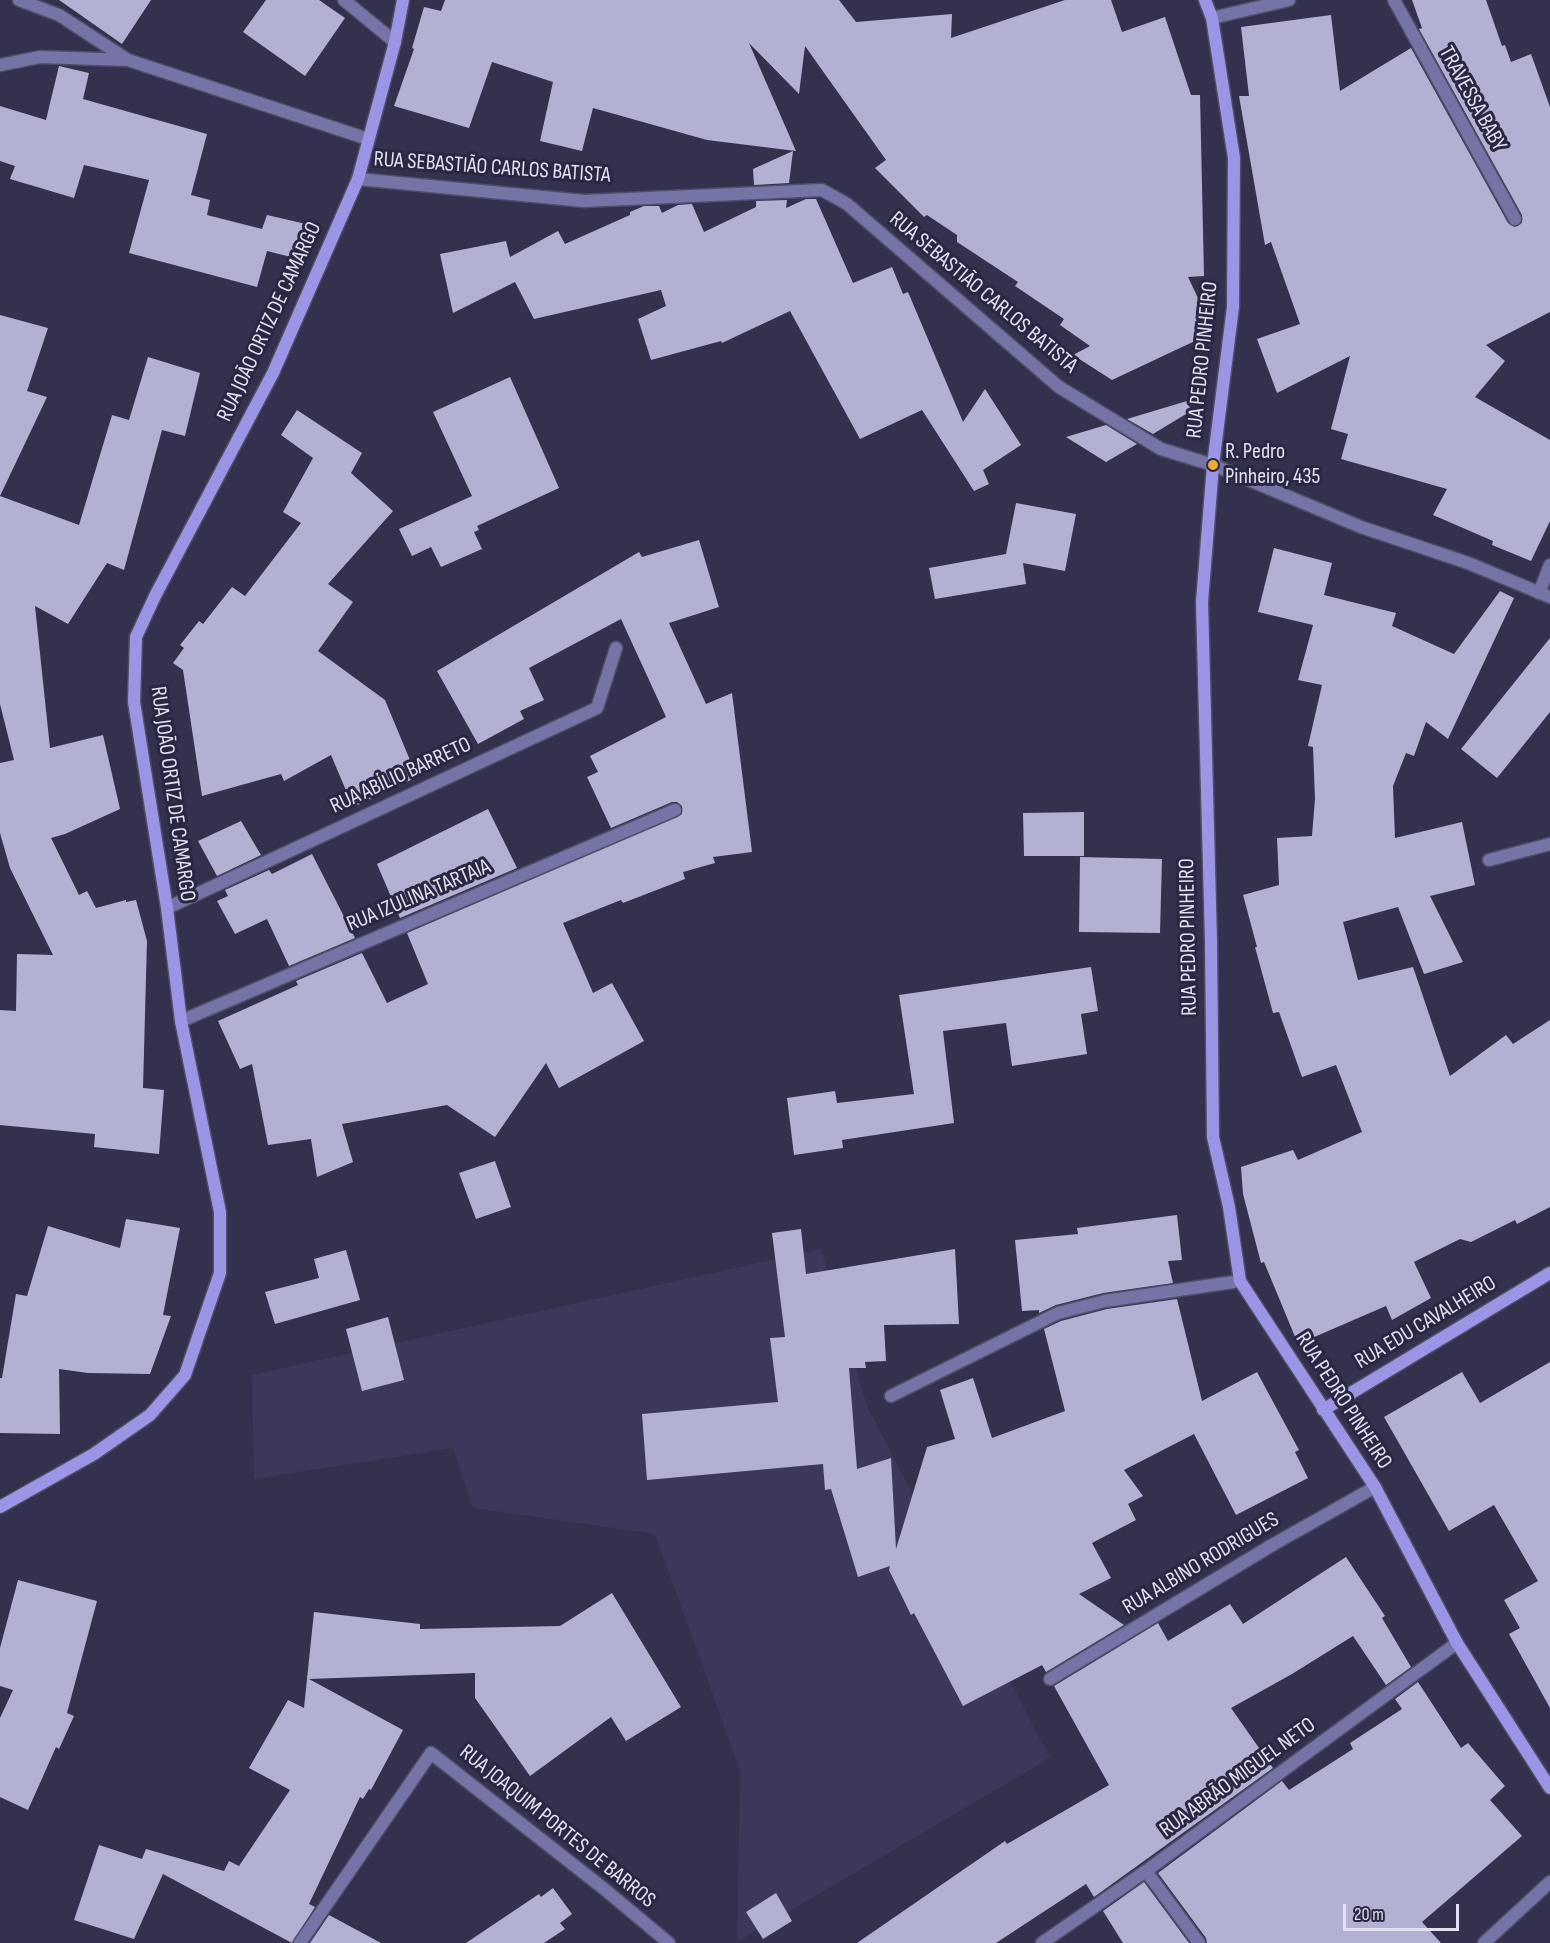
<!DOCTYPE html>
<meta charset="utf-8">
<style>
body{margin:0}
#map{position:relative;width:1550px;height:1943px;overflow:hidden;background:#33314d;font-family:"Sofia Sans Condensed",sans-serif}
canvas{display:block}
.scale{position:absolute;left:1343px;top:1904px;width:116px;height:27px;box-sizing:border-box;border:3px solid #e1e1f3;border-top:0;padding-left:8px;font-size:18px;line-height:21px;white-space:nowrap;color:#e1e1f3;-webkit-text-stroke:4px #292742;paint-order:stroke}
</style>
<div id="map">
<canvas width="1550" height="1943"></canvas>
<div class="scale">20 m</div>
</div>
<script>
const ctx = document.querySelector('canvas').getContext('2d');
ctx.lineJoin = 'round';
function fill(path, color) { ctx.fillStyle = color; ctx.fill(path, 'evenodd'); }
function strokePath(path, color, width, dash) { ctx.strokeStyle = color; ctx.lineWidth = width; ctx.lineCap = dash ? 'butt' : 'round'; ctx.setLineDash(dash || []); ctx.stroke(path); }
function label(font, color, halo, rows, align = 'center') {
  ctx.font = font + ' "Sofia Sans Condensed",sans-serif'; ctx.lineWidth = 6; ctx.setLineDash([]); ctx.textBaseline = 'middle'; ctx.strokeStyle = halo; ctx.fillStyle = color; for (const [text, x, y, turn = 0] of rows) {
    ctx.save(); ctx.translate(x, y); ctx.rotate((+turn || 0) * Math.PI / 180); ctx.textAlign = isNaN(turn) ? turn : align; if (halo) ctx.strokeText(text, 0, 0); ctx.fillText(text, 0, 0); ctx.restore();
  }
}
const built = new Path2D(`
 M821,1249l46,157 183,352 -313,184 3,-172 -85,-236 -182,-26 -20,-60 -199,31 -2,-104z`);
const building = new Path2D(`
 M59,0h92l-29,44z
 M266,0h53l26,18 -40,58 -62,-44z
 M445,0h394l17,22 96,-8 -1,24 114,-38h46l11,32 43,-15 26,78h9l4,181 -16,1 26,55 -102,48 -39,-25 17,-9 -30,-21 4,-6 -49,-33 3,-4 -61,-40v-7l-30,-20 -3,2 -49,-49 11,-8 -81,-114 -6,48 -50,-51 47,108 -89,-11 -114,-32 -11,43 -42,-10 13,-59 -61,-20 -23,66 -75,-22 20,-57 -2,-1 12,-41 17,4z
 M1412,0h74l16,46 3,-1 6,17 20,-8 19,53v205l-64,33 19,16 -30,36 75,43v81l-19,40 -39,-16 1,-4 -60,-26 14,-26 -106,-30 7,-25 -17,-5 19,-73 -73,37 -20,-54 43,-15 -29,-82 -6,3 -26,-149h10l-8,-69 90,-12 9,76 71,-43 97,175 7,4 7,-4v-8l-103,-186 3,-1z
 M59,66l30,7 -6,26 124,35 -16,61 19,5 -3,15 55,14 5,-14 39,9 -11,34 -28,-7 -10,36 -128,-34 20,-73 -65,-15 -10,33 -64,-19 5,-13 -15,-5v-55l46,14z
 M793,151l-4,32 -35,2 -1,-16z
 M806,199h10l37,84 39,-16 11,27 5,-2 55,130 22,-33 36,56 -38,25 6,14 -15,7 -52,-81 -62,29 -70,-128 -68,32 -1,-2 -70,19 -13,-41 28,-13 -5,-16 -127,29 -19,-37 -62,31 -13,-59 66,-13 4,16 48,-26 7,13 65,-29v-3l14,-6h15l3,7 16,-8 14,-1 12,28 52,-25v-6l31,-1 -1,8z
 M0,315l48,13 -21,63 20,6 -47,99 79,29 33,-110 17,5 19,-63 52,16 -15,63 -23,-6 -38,140 -17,-7 -39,61 -33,-18 15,142 53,-13 17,74 -55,25 -14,4 28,57 8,-4 9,17 30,-8v2l10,-2 11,41 -4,147 21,2 -5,64 -65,-7 1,-13 -95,-9v-115l16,1 1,-57 36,1 -43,-87 -10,-35v-70l14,-3 -14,-56z
 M510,377l49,111 -82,38 2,4 -5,2 8,17 -41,18 -10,-20 -19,9 -13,-27 73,-33 -39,-84z
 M1187,401l4,10 -38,23 -26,-15z
 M297,410l65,43 -11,20 42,38 -65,73 25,18 -35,49 67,49 32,77 -64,30 -22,-52 -47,26 -3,-7 -79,22 -19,-126 -10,-7 11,-15 -4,-3 19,-24 4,3 29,-37 13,9 56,-73 -18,-11 30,-54 -32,-23z
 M1106,425l31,19 -31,18 -40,-25z
 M1016,503l60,11 -11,57 -42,-8 3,21 -91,15 -6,-31 77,-14z
 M699,540l20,67 -50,16 37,81 26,-11 20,159 -39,5 2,6 -32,9 2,7 -62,24 -2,-3 -58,23 30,70 19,-10 32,58 -85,47 -13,-25 -51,74 -48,-32 -105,19 11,38 -36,15 -6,-38 -43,6 -16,-81 -12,5 -22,-48 80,-36 -2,-4 66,-28 25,50 41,-19 -21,-51 275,-119v-8l-5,-4h-5l-61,26 -24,-51 11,-5 -8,-16 76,-39 -45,-98 -92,49 15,32 -24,11 4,8 -46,25 -41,-73 202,-119 3,5z
 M1274,548l58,15 -8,32 72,18 -4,13 62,28 46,-63 14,7 -66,141 -22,-17 -12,34 -8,-3 -13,33 2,52 67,-16 13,63 -45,11 33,66 -39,12 -26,-67 -55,15 15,58 55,-13 37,109 56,-41 7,9 37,-24v187l-33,17 -2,-4 -44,22 -11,-3 -46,23 17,36 -39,22 -6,-14 -88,38 -34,-82 -3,1 -18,-69 -2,-27 52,-17 5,10 64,-28 -26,-67 -34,12 -23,-65 -6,1 -18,-66h2l-14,-52 36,-10 -2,-47 35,-2 3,-37 -2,-52 -5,-1 14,-61 -24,-5 15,-55 -55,-13z
 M1550,638v74l-53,66 -36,-29z
 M488,809l29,59 -117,50 -23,-54z
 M1084,812v44h-60l-1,-43z
 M241,821l20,34 -44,21 -19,-35z
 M312,854l43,84 -66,28 -22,-47 -32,15 -18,-33 11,-5 -3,-6 44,-20 3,4z
 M1080,857l82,2 -2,74 -81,-1z
 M1091,967l7,44 -17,3 6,40 -75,12 -6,-43 -63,8 11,92 -112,17 1,8 -49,7 -7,-57 48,-7 2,12 77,-9 -15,-99z
 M495,1161l16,46 -35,12 -17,-46z
 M1177,1215l5,45 -14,1 5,22 -70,10 -47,12 -17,8v-3l-17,1 -7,-71 63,-6 -1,-6z
 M126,1219l54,9 -17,87 8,1 -21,58 -62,-1 -29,-4 1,65 -60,-1v-55h2l14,-84 11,2 21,-70 72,22z
 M801,1229l5,45 149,-25 4,75 -75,1 2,36 -21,1 1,6h-17l8,101 34,-11 5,91 31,-102 28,-8 -15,-49 33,-12 19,60 73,-27 -21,-82 17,-8 46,-12 70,-10 25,102 55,-29 42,78 -4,2 13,26 -72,37 -42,-81 -70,36 19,26 -15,8 8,16 -44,23 19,35 -32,16 45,31 -78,47 -4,-7 -79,41 -49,-93 -3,2 -22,-45 1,-4 -32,11 -27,-88 -6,1 -2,-26 -176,16 -5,-66 136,-12 -8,-64 15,-1 -13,-104z
 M346,1250l14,50 -85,24 -10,-32 54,-14 -5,-19z
 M388,1317l16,63 -42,11 -16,-62z
 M1550,1362v346l-41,-74 11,-6 -16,-28 34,-19 -44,-76 -45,26 -65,-114 78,-45 18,31z
 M1346,1557l39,59 -3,2 29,49 -25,18 -33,-49 -61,38 -61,34 42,60 -179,129 -8,-13 -90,59h-139l148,-102 2,3 102,-59 -55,-99 104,-63 10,18 62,-37 13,20z
 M18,1580l79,21 -30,112 7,3 -15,33 -3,-2 -28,63 -28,-13v-79l13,-28 -13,-4v-38z
 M612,1593l69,114 -55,34 -15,-24 -81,59 -55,-78v-25l-166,6 94,51 -32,60 -2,-1 -6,10 -3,-2 -51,107 6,3 -23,36 -129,-69 -29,65 -60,-19 25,-75 43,14 4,-10 78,22 5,-10 10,5 51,-76 -41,-22 39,-68 16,8 10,-96 106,12v5l140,-3z
 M1418,1682l43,66 7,-5 37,43 -15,14 32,36 -100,86 19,21h-234l-1,-5 -48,-65 124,-92 7,9 64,-41 -3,-6 52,-34 -7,-10z
 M1144,1882l45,61h-66l-20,-32z
 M553,1888l19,26 -12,9 5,6 -21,14h-78l73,-49 2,3z
 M776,1893l16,28 -29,18 -17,-27z
 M329,1915l52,28h-71z`);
const lane = new Path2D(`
 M1394,0l121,219
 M1212,18l77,-18
 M1539,593l11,-28
 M1489,860l61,-16
 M167,908l430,-200 19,-60
 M181,1021l494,-211
 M891,1396l167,-83 47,-12 135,-20
 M1050,1679l224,-135 101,-57
 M1146,1871l53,72
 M1042,1943l104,-72 311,-228
 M1484,1943l66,-61`);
const street = new Path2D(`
 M19,0l40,15 69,45
 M344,0l51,42
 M0,65l40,-8 88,3 240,79
 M358,179l226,22 238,-11 25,14 212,183 102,62 52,16 148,62 107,36 82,34
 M300,1943l131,-190 172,135 66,55`);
const secondary = new Path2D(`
 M1205,0l7,18 22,140 -1,149 -20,158 -11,137 9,340 2,195 16,70 11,74 135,206 82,156 93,145
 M1323,1410l227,-137
 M0,1507l94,-53 56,-39 35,-40 35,-102v-61l-39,-191 -14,-113 -33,-206 2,-65 19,-41 118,-223 85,-194 37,-137 8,-42`);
const markers = [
 [1213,465,6,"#ebaa39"]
];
const streetNames = [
 ["TRAVESSA BABY",1472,99,61],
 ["RUA SEBASTIÃO CARLOS BATISTA",492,168,4],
 ["RUA SEBASTIÃO CARLOS BATISTA",983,293,40],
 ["RUA JOÃO ORTIZ DE CAMARGO",270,322,-65],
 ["RUA PEDRO PINHEIRO",1203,360,-84],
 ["RUA ABÍLIO BARRETO",401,776,-25],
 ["RUA JOÃO ORTIZ DE CAMARGO",172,794,82],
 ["RUA IZULINA TARTAIA",419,896,-23],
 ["RUA PEDRO PINHEIRO",1189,937,-91],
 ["RUA EDU CAVALHEIRO",1426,1323,-31],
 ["RUA PEDRO PINHEIRO",1343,1401,57],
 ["RUA ALBINO RODRIGUES",1201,1564,-31],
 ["RUA ABRÃO MIGUEL NETO",1238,1778,-36],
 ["RUA JOAQUIM PORTES DE BARROS",557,1827,39]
];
const poiNames = [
 ["R. Pedro",1225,452],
 ["Pinheiro, 435",1225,477]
];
fill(built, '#3b385b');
fill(building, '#b2b1d3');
strokePath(lane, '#4f4d68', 15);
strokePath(street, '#4f4d68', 15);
strokePath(secondary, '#4f4d68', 15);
strokePath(lane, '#7673a6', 12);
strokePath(street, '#7673a6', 12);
strokePath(secondary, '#9c95e6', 12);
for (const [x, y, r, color] of markers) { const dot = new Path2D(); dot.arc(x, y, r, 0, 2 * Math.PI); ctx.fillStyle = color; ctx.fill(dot); strokePath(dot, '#292742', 2); }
label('22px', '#e1e1f3', '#292742', streetNames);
label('22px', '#e1e1f3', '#292742', poiNames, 'left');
</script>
